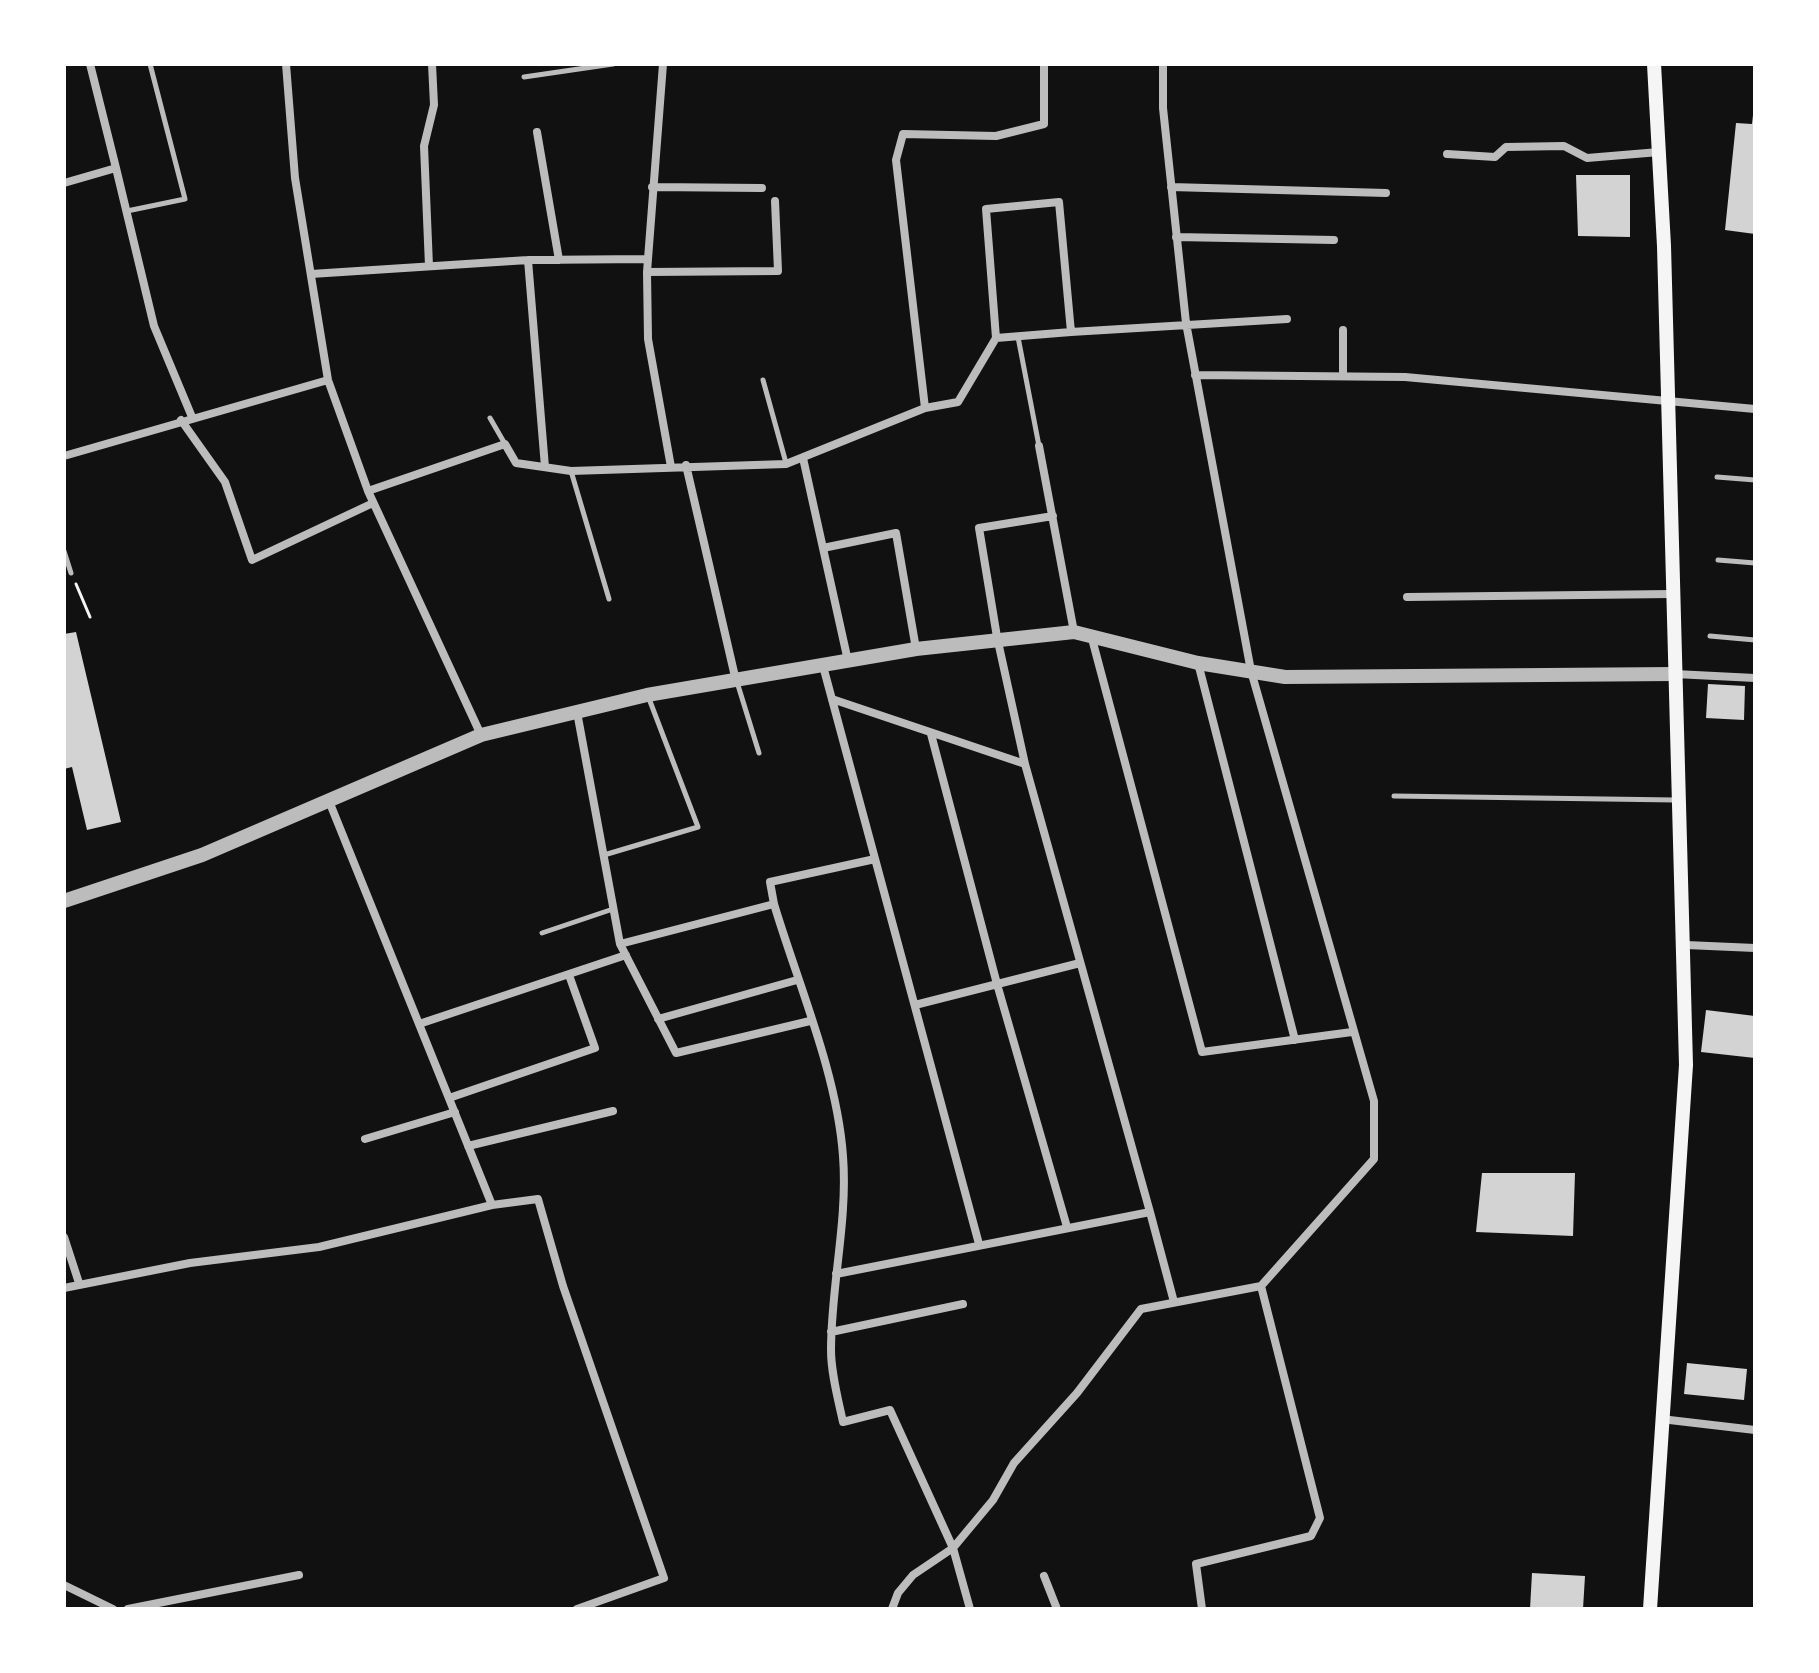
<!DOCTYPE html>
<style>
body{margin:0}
#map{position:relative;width:1819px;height:1673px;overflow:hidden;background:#111;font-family:Spectral,serif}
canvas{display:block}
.frame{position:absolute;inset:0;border:66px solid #fff;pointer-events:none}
</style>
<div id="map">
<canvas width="1819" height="1673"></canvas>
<div class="frame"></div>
</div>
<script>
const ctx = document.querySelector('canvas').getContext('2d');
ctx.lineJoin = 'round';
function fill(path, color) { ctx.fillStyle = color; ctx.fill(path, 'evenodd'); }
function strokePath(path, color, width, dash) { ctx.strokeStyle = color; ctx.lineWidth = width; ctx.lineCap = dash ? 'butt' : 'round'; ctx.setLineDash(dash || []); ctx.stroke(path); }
const building = new Path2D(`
 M1753,115h2v119l-30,-4 11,-107 16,1z
 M1576,175h54v62l-52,-1z
 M76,632l45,190 -34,8 -15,-63 -8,2v-135z
 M1708,684l37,2 -1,34 -38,-2z
 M1706,1010l49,6v42l-54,-6z
 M1482,1173h93l-2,63 -97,-4z
 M1687,1363l60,6 -3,31 -60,-6z
 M1532,1573l53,3 -2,33h-53z`);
const path = new Path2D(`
 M76,584l14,33`);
const service = new Path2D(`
 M524,77l89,-13
 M127,211l58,-12 -35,-135
 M1018,337l21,109
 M763,380l23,83
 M490,418l15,26
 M571,471l38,128
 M1717,477l38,3
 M64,551l7,22
 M1718,560l37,3
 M1710,636l45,4
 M737,682l22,71
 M1394,796l281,4
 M604,855l94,-28 -50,-131
 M542,933l71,-24`);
const minor = new Path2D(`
 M90,64l26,104
 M286,64l9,114 33,202 40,111 113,244
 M663,64l-16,208 1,67 23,128
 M537,132l22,128
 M1447,154l48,3 11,-10 58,-1 23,12 72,-6
 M64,183l52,-15 38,158 38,91
 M652,187l110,1
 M1171,187l215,6
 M1176,237l158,3
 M528,260l17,207
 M429,266l-5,-120 10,-41 -2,-41
 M647,272l131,-1 -3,-70
 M311,274l217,-14 119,-1
 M1343,330v46
 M1071,332l216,-13
 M1195,375l210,2 350,32
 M925,408l-29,-248 7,-26 93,2 48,-12v-60
 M181,420l44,62 27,78 121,-57
 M1039,446l35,186
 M64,456l264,-76
 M803,458l45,203
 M686,465l50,216
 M368,491l137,-47 11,19 55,8 215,-7 139,-56 33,-6 38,-64 -10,-129 73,-7 12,130 -75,6
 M823,548l73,-15 20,116
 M1407,597l265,-3
 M1091,635l111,417 150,-20
 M1198,663l97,377
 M823,666l156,578
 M1675,674l80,4
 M832,699l193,65 125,448 -314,62
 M577,712l43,232 56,109 134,-32
 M931,734l66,250 70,243
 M1025,764l-28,-127 -18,-109 74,-12
 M329,801l163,404
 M875,859l-105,23 4,22c24,80 63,169 69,252 5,65 -12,129 -12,194 0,23 7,49 12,72l47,-12 63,138 17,61
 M620,944l154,-40
 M1686,945l69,3
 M915,1005l165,-42
 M658,1019l139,-39
 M419,1024l207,-69
 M449,1098l146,-50 -26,-73
 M365,1139l90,-27
 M468,1146l145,-35
 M1150,1212l24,90
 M64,1237l15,46
 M64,1288l126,-25 129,-16 173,-42 46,-6 25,87 101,292 -87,31
 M831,1332l132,-28
 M1661,1419l94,11
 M1044,1576l13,33
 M64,1585l49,24
 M128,1609l171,-34
 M892,1609l6,-16 15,-18 40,-27 40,-48 21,-37 63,-70 64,-84 120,-23 113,-127v-58l-123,-430 -65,-348 -23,-215v-44
 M1202,1609l-6,-45 115,-28 9,-18 -59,-232`);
const tertiary = new Path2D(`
 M64,901l138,-46 279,-120 166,-40 269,-46 158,-17 124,31 87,14 390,-3`);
const secondary = new Path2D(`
 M1650,1609l36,-544 -22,-819 -10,-182`);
fill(building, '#d3d3d3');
strokePath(path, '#f5f5f5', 3);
strokePath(service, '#bcbcbc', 5);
strokePath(minor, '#bcbcbc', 8);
strokePath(tertiary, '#bcbcbc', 14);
strokePath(secondary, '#f5f5f5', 14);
</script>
